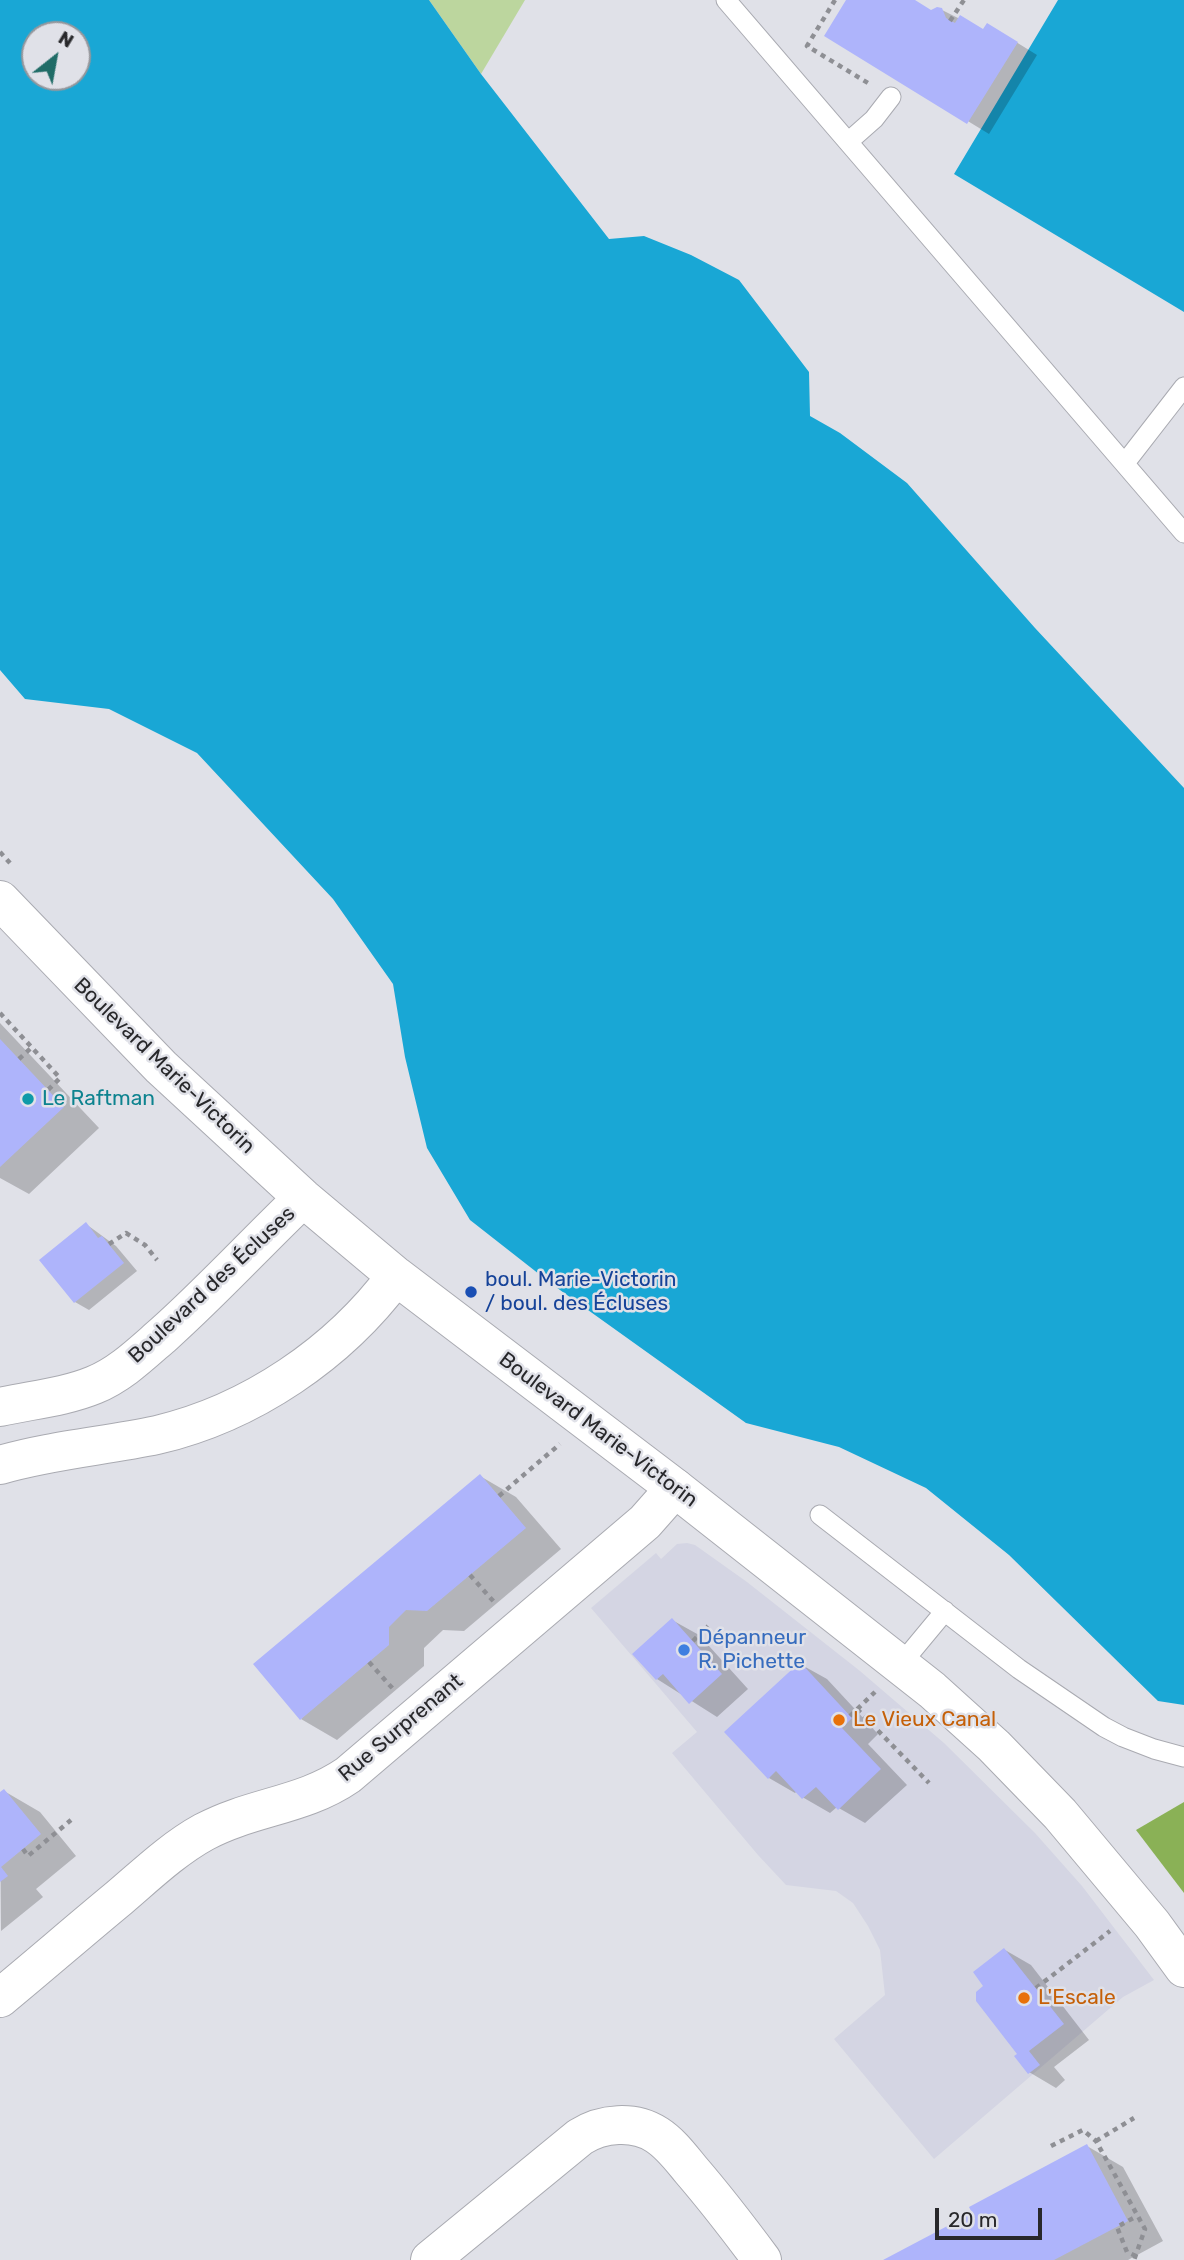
<!DOCTYPE html>
<meta charset="utf-8">
<style>
body{margin:0}
#map{position:relative;width:1184px;height:2260px;overflow:hidden;background:#e0e1e8;font-family:Rubik,sans-serif}
canvas{display:block}
.north{position:absolute;left:21px;top:21px;width:70px;height:70px;box-sizing:border-box;background:#e0e1e8;border:2px solid #96979c;border-radius:50%;rotate:31deg;font-size:19px;font-weight:700;line-height:28px;text-align:center;color:#28282b}
.north::after{content:'';display:block;margin:auto;width:24px;height:32px;background:#206c67;clip-path:polygon(50% 0,100% 100%,50% 72%,0 100%)}
.scale{position:absolute;left:935px;top:2208px;width:107px;height:32px;box-sizing:border-box;border:4px solid #28282b;border-top:0;padding-left:9px;font-size:21px;line-height:24px;white-space:nowrap;color:#28282b;-webkit-text-stroke:5px #e0e1e8;paint-order:stroke}
</style>
<div id="map">
<canvas width="1184" height="2260"></canvas>
<div class="north">N</div>
<div class="scale">20 m</div>
</div>
<script>
const ctx = document.querySelector('canvas').getContext('2d');
ctx.lineJoin = 'round';
function fill(path, color) { ctx.fillStyle = color; ctx.fill(path, 'evenodd'); }
function strokePath(path, color, width, dash) { ctx.strokeStyle = color; ctx.lineWidth = width; ctx.lineCap = dash ? 'butt' : 'round'; ctx.setLineDash(dash || []); ctx.stroke(path); }
function label(font, color, halo, rows, align = 'center') {
  ctx.font = font + ' Rubik,sans-serif'; ctx.lineWidth = 5; ctx.setLineDash([]); ctx.textBaseline = 'middle'; ctx.strokeStyle = halo; ctx.fillStyle = color; for (const [text, x, y, turn = 0] of rows) {
    ctx.save(); ctx.translate(x, y); ctx.rotate((+turn || 0) * Math.PI / 180); ctx.textAlign = isNaN(turn) ? turn : align; if (halo) ctx.strokeText(text, 0, 0); ctx.fillText(text, 0, 0); ctx.restore();
  }
}
const built = new Path2D(`
 M687,1543l8,2 52,37 113,89 84,72 91,90 47,53 72,94 -31,17 -189,162 -100,-120 51,-44 -5,-45 -12,-24 -15,-23 -17,-12 -50,-6 -28,-30 -86,-102 25,-21 -106,-124 65,-55 5,6 16,-15z`);
const green = new Path2D(`
 M429,0h96l-44,74z`);
const forest = new Path2D(`
 M1184,1802v91l-48,-63z`);
const water = new Path2D(`
 M0,0h429l52,74 128,165 35,-3 47,19 48,25 70,92 1,44 30,17 67,50 128,145 149,160v917l-26,-4 -149,-146 -83,-67 -87,-41 -93,-24 -193,-138 -83,-65 -43,-72 -22,-91 -12,-73 -60,-85 -136,-146 -88,-44 -84,-10 -25,-29zM77,35v42h-42v-42z
 M1058,0h126v312l-230,-138z`);
const shadow = new Path2D(`
 M848,0h65l19,12 10,-2 42,21 24,6 29,18 -48,79 -162,-99z
 M0,1023l99,105 -70,66 -29,-16z
 M86,1224l30,22 21,25 -48,39 -14,-8 -34,-42z
 M480,1476l36,21 45,52 -97,82 -21,-1 -19,18v18l-87,74 -36,-21z
 M672,1620l27,15 49,54 -31,28 -60,-38z
 M800,1664l27,15 51,55 -10,10 39,41 -42,38 -28,-16 -7,6 -26,-15 -7,-7 -2,2 -26,-15z
 M4,1791l36,21 36,44 -40,33 7,8 -42,34 -1,-136z
 M1005,1950l26,15 58,75 -35,27 11,13 -9,8 -27,-16 -43,-85z
 M1087,2146l36,21 40,74 -35,19h-241l87,-46z`);
const building = new Path2D(`
 M846,0h69l16,10 6,-3 5,1 4,10 9,5 5,-8 23,14 4,-6 31,19 -51,82 -143,-88z
 M0,1039l64,68 -64,60z
 M86,1222l12,16 4,-2 22,27 -50,40 -35,-43z
 M480,1474l46,54 -99,83 -21,-1 -17,17v18l-89,75 -47,-56z
 M672,1618l50,56 -33,30 -26,-30 -7,6 -24,-26z
 M800,1662l52,56 -10,10 39,41 -43,41 -22,-23 -14,12 -26,-28 -8,8 -44,-47z
 M4,1789l37,45 -40,33 7,9 -8,6v-90z
 M1004,1948l60,76 -35,27 11,14 -12,9 -14,-18 3,-2 -41,-53v-9l7,-6 -10,-14z
 M1087,2144l41,77 -74,39h-171l89,-47 -3,-6z`);
const path = new Path2D(`
 M835,0l-28,46 61,37
 M950,21l14,-21
 M0,852l10,11
 M0,1013l60,65 -12,12
 M19,1059l12,-11
 M109,1244l17,-11 19,12 12,15
 M499,1496l61,-52
 M470,1575l25,28
 M693,1641l15,-15
 M369,1662l25,28
 M857,1709l72,74
 M850,1716l25,-24
 M23,1849l5,7 43,-36
 M1036,1988l74,-57
 M1096,2141l38,-23
 M1051,2146l32,-16 13,11 49,88 -11,31
 M1136,2256l-9,-4 -10,-25 20,-11`);
const service = new Path2D(`
 M726,0l458,533
 M848,142l26,-23 17,-22
 M1125,463l59,-76
 M820,1515l199,154 85,58 19,10 31,12 30,8
 M901,1664l44,-53`);
const minor = new Path2D(`
 M0,1998c40,-33 79,-67 119,-100 27,-23 54,-49 85,-66 49,-26 99,-26 144,-57l297,-253 30,-34
 M430,2260l150,-123c22,-14 54,-17 77,-2 14,9 24,23 34,35 25,29 48,59 71,90`);
const tertiary = new Path2D(`
 M0,900l161,167 142,131 93,78 279,212 257,202 62,56 66,68 92,110 32,44
 M0,1407c31,-7 65,-10 94,-22 27,-11 48,-32 70,-51 48,-43 92,-91 139,-136
 M0,1465c51,-15 105,-19 157,-30 94,-22 182,-82 239,-159`);
const markers = [
 [28,1099,7,"#0f9aa8"],
 [471,1292,7,"#1a4fb4"],
 [684,1650,7,"#3f7fe0"],
 [839,1720,7,"#e8710a"],
 [1024,1998,7,"#e8710a"]
];
const streetNames = [
 ["Boulevard Marie-Victorin",164,1066,44],
 ["Boulevard des Écluses",212,1285,-43],
 ["Boulevard Marie-Victorin",598,1430,37],
 ["Rue Surprenant",401,1728,-40]
];
const cultureNames = [
 ["Le Raftman",42,1099]
];
const transitNames = [
 ["boul. Marie-Victorin",485,1280],
 ["/ boul. des Écluses",485,1304]
];
const shopNames = [
 ["Dépanneur",698,1638],
 ["R. Pichette",698,1662]
];
const foodNames = [
 ["Le Vieux Canal",853,1720],
 ["L'Escale",1038,1998]
];
fill(built, '#d4d5e3');
fill(green, '#bcd69e');
fill(forest, '#8ab156');
fill(water, '#19a7d5');
fill(shadow, '#0003');
fill(building, '#aeb4fb');
strokePath(service, '#a9aab1', 21);
strokePath(minor, '#a9aab1', 40);
strokePath(tertiary, '#a9aab1', 40);
strokePath(path, '#8e8f94', 4.5, [5, 5]);
strokePath(service, '#fff', 19);
strokePath(minor, '#fff', 38);
strokePath(tertiary, '#fff', 38);
for (const [x, y, r, color] of markers) { const dot = new Path2D(); dot.arc(x, y, r, 0, 2 * Math.PI); ctx.fillStyle = color; ctx.fill(dot); strokePath(dot, '#e0e1e8', 2.5); }
label('21px', '#28282b', '#e0e1e8', streetNames);
label('21px', '#0d838f', '#e0e1e8', cultureNames, 'left');
label('21px', '#164399', '#e0e1e8', transitNames, 'left');
label('21px', '#366cbe', '#e0e1e8', shopNames, 'left');
label('21px', '#c56008', '#e0e1e8', foodNames, 'left');
</script>
